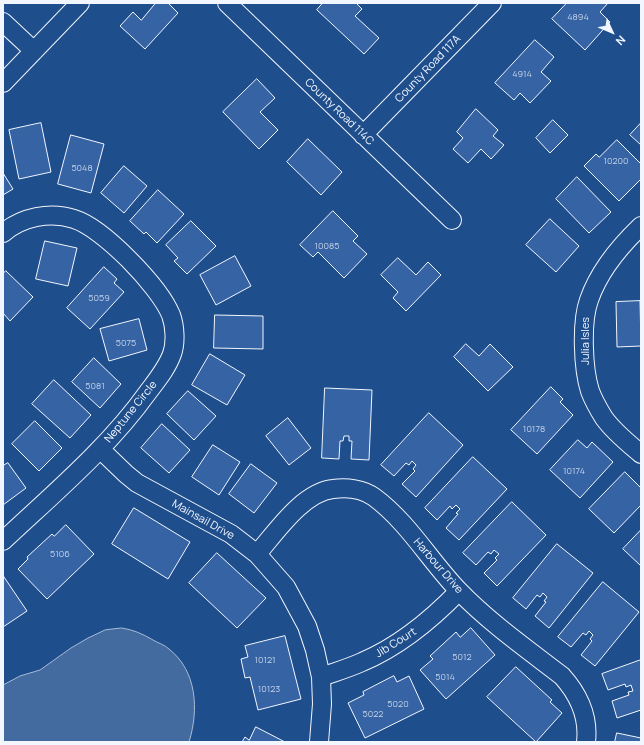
<!DOCTYPE html>
<style>
body{margin:0}
#map{position:relative;width:644px;height:745px;overflow:hidden;background:#1f4e8c;font-family:Manrope,sans-serif}
canvas{display:block}
.frame{position:absolute;inset:0;border:4px solid #f2f6ff;pointer-events:none}
.north{position:absolute;left:592px;top:12px;width:40px;height:40px;-webkit-text-stroke:3px #1f4e8c;paint-order:stroke;rotate:134deg;font-size:11px;font-weight:700;line-height:16px;text-align:center;color:#f2f6ff}
.north::after{content:'';display:block;margin:auto;width:14px;height:18px;background:#f2f6ff;clip-path:polygon(50% 0,100% 100%,50% 72%,0 100%)}
</style>
<div id="map">
<canvas width="644" height="745"></canvas>
<div class="frame"></div>
<div class="north">N</div>
</div>
<script>
const ctx = document.querySelector('canvas').getContext('2d');
ctx.lineJoin = 'round';
function fill(path, color) { ctx.fillStyle = color; ctx.fill(path, 'evenodd'); }
function strokePath(path, color, width, dash) { ctx.strokeStyle = color; ctx.lineWidth = width; ctx.lineCap = dash ? 'butt' : 'round'; ctx.setLineDash(dash || []); ctx.stroke(path); }
function label(font, color, halo, rows, align = 'center') {
  ctx.font = font + ' Manrope,sans-serif'; ctx.lineWidth = 3; ctx.setLineDash([]); ctx.textBaseline = 'middle'; ctx.strokeStyle = halo; ctx.fillStyle = color; for (const [text, x, y, turn = 0] of rows) {
    ctx.save(); ctx.translate(x, y); ctx.rotate((+turn || 0) * Math.PI / 180); ctx.textAlign = isNaN(turn) ? turn : align; if (halo) ctx.strokeText(text, 0, 0); ctx.fillText(text, 0, 0); ctx.restore();
  }
}
const water = new Path2D(`
 M122,628c12,2 21,6 31,12 5,3 12,5 16,9 28,22 30,61 20,93h-186v-57l17,-9 20,-6 31,-22 17,-10 17,-8z`);
const building = new Path2D(`
 M156,3h12l10,10 -33,36 -25,-23 13,-14 8,8z
 M323,3h33l6,6 -7,7 24,22 -15,16 -47,-44z
 M567,3h41l-8,9 10,10 -25,28 -33,-31z
 M535,40l19,17 -13,15 10,9 -21,22 -10,-10 -6,7 -19,-17z
 M257,79l18,19 -15,14 18,18 -19,19 -36,-37z
 M476,109l22,21 -5,6 11,9 -13,14 -10,-10 -13,14 -15,-14 10,-11 -6,-6z
 M553,120l15,15 -18,18 -14,-15z
 M41,123l10,49 -32,7 -10,-49z
 M641,123v22l-11,-10z
 M71,135l33,9 -13,49 -33,-9z
 M308,139l34,33 -21,23 -34,-33z
 M617,140l24,24v15l-22,22 -35,-35 12,-12 3,3z
 M124,166l23,20 -23,27 -23,-20z
 M3,173l10,16 -10,6z
 M577,177l34,35 -22,21 -33,-34z
 M158,190l26,24 -27,29 -11,-11 -2,2 -14,-13z
 M333,211l25,25 -5,5 14,13 -23,24 -26,-26 -5,5 -13,-12z
 M550,219l29,27 -23,26 -30,-27z
 M191,221l25,25 -29,28 -13,-13 4,-3 -12,-13z
 M45,241l32,7 -9,38 -32,-7z
 M235,256l16,30 -35,19 -16,-30z
 M398,258l18,17 12,-13 13,13 -35,36 -13,-13 5,-6 -17,-17z
 M104,267l13,12 -3,4 10,9 -34,37 -23,-21z
 M6,271l27,26 -23,24 -7,-8v-39z
 M640,301l1,45 -24,1 -1,-45z
 M215,315l48,1v33l-49,-1z
 M139,319l8,31 -38,11 -9,-32z
 M466,344l13,12 11,-12 23,23 -25,24 -34,-34z
 M210,354l35,21 -18,30 -35,-20z
 M94,358l27,26 -21,24 -28,-26z
 M54,380l37,35 -21,23 -38,-34z
 M551,387l12,12 -3,3 13,13 -36,39 -26,-24z
 M325,388l47,2 -3,70 -18,-1 1,-18h-3v-5h-5l-1,5h-3l-1,18 -17,-1z
 M188,391l28,25 -22,24 -27,-26z
 M429,413l34,32 -47,52 -14,-13 13,-13 -2,-2 3,-4 -4,-4 -3,4 -3,-2 -12,13 -13,-11z
 M288,418l23,30 -22,17 -23,-29z
 M35,421l27,27 -23,23 -27,-27z
 M162,424l28,26 -21,23 -28,-25z
 M578,440l9,8 5,-6 21,20 -33,36 -30,-28z
 M213,445l27,17 -21,33 -27,-18z
 M473,457l34,32 -48,51 -13,-12 12,-14 -2,-1 4,-4 -4,-4 -4,4 -2,-3 -13,14 -12,-12z
 M8,463l18,25 -23,17v-39z
 M251,464l26,19 -23,30 -25,-19z
 M625,472l16,16v17l-27,28 -25,-24z
 M512,502l34,33 -49,51 -13,-13 13,-13 -2,-2 4,-4 -5,-4 -3,4 -3,-2 -12,13 -13,-12z
 M134,508l56,34 -22,37 -56,-35z
 M66,525l28,29 -47,45 -29,-30 10,-10 -1,-2 25,-23 2,2z
 M641,530v36l-18,-17z
 M557,544l36,29 -44,55 -14,-12 11,-14 -2,-1 3,-4 -4,-4 -3,4 -3,-2 -11,14 -13,-11z
 M217,553l49,45 -29,30 -48,-45z
 M4,577l23,34 -24,16v-49z
 M603,582l36,30 -44,54 -14,-11 11,-14 -2,-2 3,-4 -4,-4 -3,4 -3,-2 -12,14 -13,-10z
 M471,628l24,27 -49,44 -26,-29 13,-11 -3,-3 26,-24 4,5z
 M285,636l16,63 -43,11 -8,-33 -5,1 -4,-19 7,-2 -3,-11z
 M641,660v50l-24,8 -5,-17 17,-6 -1,-3 5,-1 -2,-6 -5,2 -1,-3 -17,6 -6,-16z
 M516,667l36,33 -2,2 12,11 -26,29 -49,-45z
 M394,676l3,6 12,-6 15,33 -59,29 -17,-35 16,-8 -1,-3z
 M256,727l29,15h-43l3,-5 4,3z
 M617,733l24,5v4h-26z`);
const minor = new Path2D(`
 M227,3l225,217
 M3,22l31,29
 M3,83l77,-80
 M363,135l129,-132
 M641,226c-22,21 -42,45 -52,74 -8,22 -6,69 1,91 3,8 9,19 14,27 10,14 24,25 37,36
 M3,233c19,-16 47,-22 71,-14 29,9 85,67 97,96 4,11 5,28 1,39 -5,14 -15,26 -24,38 -40,56 -95,102 -145,149
 M100,449l26,25 11,9 94,51 26,20 29,33 21,39 8,24 6,27 1,27 -3,38
 M257,554c19,-22 46,-62 76,-65 14,-2 30,0 41,8 34,25 56,64 85,94 31,32 68,58 103,85 17,19 27,40 24,66
 M321,677c14,-5 28,-9 41,-15 38,-16 69,-42 97,-71`);
const numberNames = [
 ["4894",578,17],
 ["4914",522,74],
 ["10200",616,161],
 ["5048",82,168],
 ["10085",327,246],
 ["5059",99,298],
 ["5075",126,343],
 ["5081",95,386],
 ["10178",534,429],
 ["10174",574,471],
 ["5106",60,554],
 ["5012",462,657],
 ["10121",265,660],
 ["5014",445,677],
 ["10123",269,689],
 ["5020",398,704],
 ["5022",373,714]
];
const streetNames = [
 ["County Road 117A",428,69,-46],
 ["County Road 114C",339,112,44],
 ["Julia Isles",586,341,-90],
 ["Neptune Circle",131,412,-51],
 ["Mainsail Drive",203,520,29],
 ["Harbour Drive",438,566,49],
 ["Jib Court",396,643,-32]
];
fill(water, '#446ba0');
strokePath(water, '#a8bbd7', 1);
fill(building, '#3563a3');
strokePath(building, '#f2f6ff', 1);
strokePath(minor, '#f2f6ff', 20);
strokePath(minor, '#1f4e8c', 18);
label('9px', '#c3d1e8', null, numberNames);
label('11px', '#f2f6ff', '#1f4e8c', streetNames);
</script>
